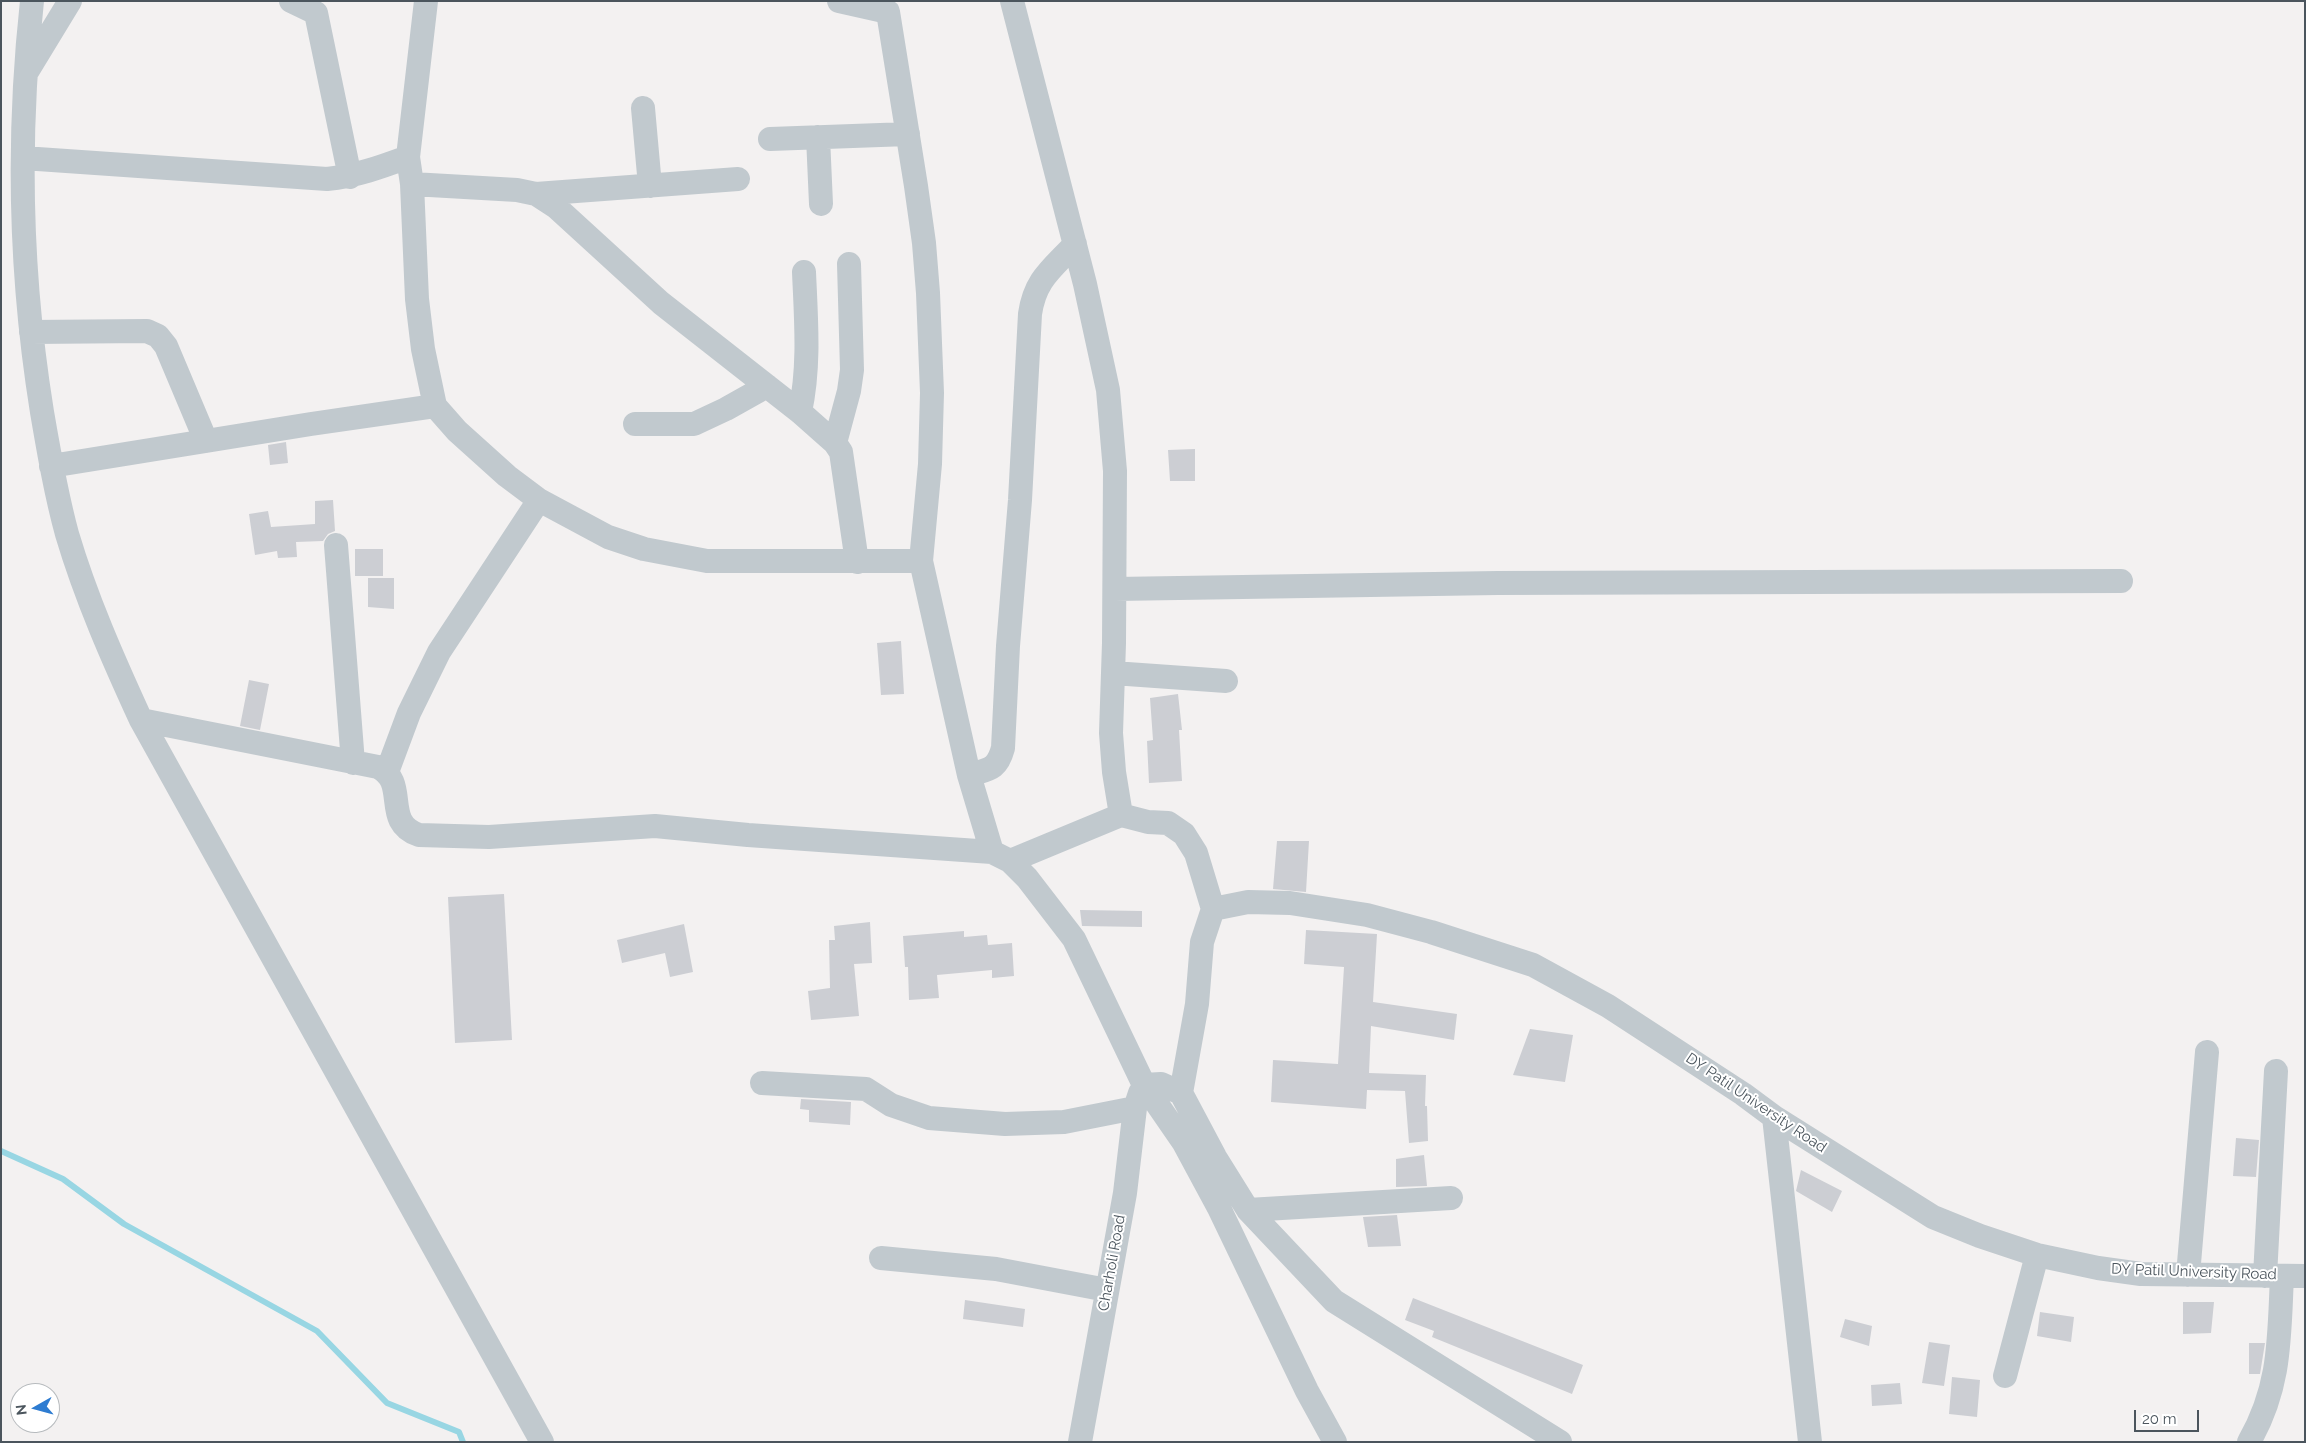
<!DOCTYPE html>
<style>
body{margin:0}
#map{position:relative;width:2306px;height:1443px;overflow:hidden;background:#f3f1f1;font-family:Raleway,sans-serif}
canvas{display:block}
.frame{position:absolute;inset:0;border:2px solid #4b555d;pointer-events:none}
.north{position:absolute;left:10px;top:1383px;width:50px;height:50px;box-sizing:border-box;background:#fff;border:1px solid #b7bbbe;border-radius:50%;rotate:263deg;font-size:14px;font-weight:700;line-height:20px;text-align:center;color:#4b555d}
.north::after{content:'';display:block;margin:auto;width:18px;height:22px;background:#2e7cd1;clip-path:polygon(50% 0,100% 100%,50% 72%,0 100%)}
.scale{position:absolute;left:2134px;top:1410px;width:65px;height:22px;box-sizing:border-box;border:2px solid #4b555d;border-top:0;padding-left:6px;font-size:15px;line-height:18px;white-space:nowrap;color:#4b555d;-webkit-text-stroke:4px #fff;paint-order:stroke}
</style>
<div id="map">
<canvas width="2306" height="1443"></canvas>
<div class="frame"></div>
<div class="north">N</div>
<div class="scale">20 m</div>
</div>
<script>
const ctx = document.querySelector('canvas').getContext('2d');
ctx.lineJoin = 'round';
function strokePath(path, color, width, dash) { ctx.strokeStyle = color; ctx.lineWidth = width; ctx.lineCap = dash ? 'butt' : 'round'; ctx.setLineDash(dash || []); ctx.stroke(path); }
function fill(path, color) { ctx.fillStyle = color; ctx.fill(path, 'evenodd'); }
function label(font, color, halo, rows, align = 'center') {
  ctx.font = font + ' Raleway,sans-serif'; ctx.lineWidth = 4; ctx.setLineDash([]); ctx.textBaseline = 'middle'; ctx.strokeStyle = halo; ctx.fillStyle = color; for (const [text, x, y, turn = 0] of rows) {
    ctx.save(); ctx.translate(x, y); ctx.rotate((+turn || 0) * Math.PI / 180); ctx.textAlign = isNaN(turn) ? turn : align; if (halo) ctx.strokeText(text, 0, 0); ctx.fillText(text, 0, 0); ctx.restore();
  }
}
const stream = new Path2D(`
 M1,1151l62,28 61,45 193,107 70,72 72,29 4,10`);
const building = new Path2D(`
 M286,442l2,21 -18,2 -2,-20z
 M1195,449v32h-25l-2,-31z
 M333,500l2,31 -7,3 -5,7 -27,1 1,15 -19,1 -1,-7 -22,4 -6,-41 19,-3 3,16 44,-3v-23z
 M355,549h28v27h-28z
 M368,578h26v31l-26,-2z
 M901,641l3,53 -23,1 -4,-52z
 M249,680l20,4 -9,46 -20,-4z
 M1178,694l4,36h-3l3,51 -33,2 -2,-42 6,-1 -3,-42z
 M1277,841h32l-3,51 -33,-3z
 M504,894l8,146 -57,3 -7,-146z
 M1080,910l62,1v16l-60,-1z
 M870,922l2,41 -18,1 5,52 -48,4 -3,-29 22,-3 -1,-48h6l-1,-14z
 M684,924l9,48 -23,5 -5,-24 -43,10 -5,-23z
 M1306,930l71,4 -4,68 84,12 -3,26 -83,-14 -2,47 57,2 -1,31h2l1,35 -19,2 -4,-52 -38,-1 -1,19 -95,-7 2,-42 65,4 6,-97 -40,-3z
 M964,931v6l23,-2 1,10 24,-2 2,33 -22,2v-8l-55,5 2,23 -30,2 -1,-33h-3l-2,-31z
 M1530,1029l43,6 -8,47 -52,-7z
 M801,1099l50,3 -1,23 -41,-3v-12l-9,-1z
 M2236,1138l23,2 -3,37 -23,-1z
 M1424,1155l3,31 -31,1v-28z
 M1801,1170l41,21 -10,21 -36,-21z
 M1397,1215l4,31 -33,1 -5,-30z
 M1413,1298l170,67 -11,29 -140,-57 2,-6 -29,-11z
 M965,1300l60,9 -2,18 -60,-8z
 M2183,1302h31l-3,31 -28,1z
 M2040,1312l34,5 -3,25 -34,-6z
 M1845,1319l27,7 -3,20 -29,-9z
 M1929,1342l21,3 -6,41 -22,-3z
 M2249,1343h16l-5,31h-11z
 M1952,1377l28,3 -3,37 -28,-3z
 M1900,1383l2,21 -30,2 -1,-21z`);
const minor = new Path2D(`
 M32,1c-15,137 -12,275 10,411 7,41 14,82 25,122 19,64 46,125 74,186l401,722
 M291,1l25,12 34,164
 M426,1l-18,156 4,27 5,115 6,50 12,57 22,25 50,45 32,24 69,37 36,12 63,12h214
 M839,1l49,11 28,174 8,57 4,50 4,100 -2,71 -9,97 48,214 23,77
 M28,70l42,-69
 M643,108l7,78
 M818,137l3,67
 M770,139l138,-5
 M23,158l304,21c29,-3 54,-12 81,-22
 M412,184l105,6 19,4 20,13 105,96 139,109 35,31 6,9 16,110
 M536,194l202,-15
 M31,332l116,-1 11,5 8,10 40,95
 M800,412c10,-46 6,-93 4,-140
 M635,424h59l32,-15 41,-23
 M835,443l14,-52 3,-21 -3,-106
 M51,466l260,-42 124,-18
 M336,545l17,218
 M1115,589l383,-6 623,-2
 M1113,673l113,8
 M141,720l237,47c32,16 3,55 41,68l70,2 166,-11 93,9 244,17 18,9 17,17 47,61 70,146 40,58 35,65 88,183 28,51
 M387,772l22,-59 30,-61 100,-152
 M969,775c20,-6 28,-5 34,-27l5,-102 12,-146 10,-186c5,-35 22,-45 45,-70
 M1121,815l27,7 20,1 16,11 12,19 17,56 -11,33 -5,62 -16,89
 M1010,861l111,-46 -7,-43 -3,-39 3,-90 1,-172 -7,-81 -23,-106 -73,-283
 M1213,909l35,-7 42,1 77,12 64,17 102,33 75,41 135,88 31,23 159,100 47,19 57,19 61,13 43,6 164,2
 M762,1083l104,6 25,16 38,13 76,6 59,-2 71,-14
 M1144,1085l17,-1 20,9 34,64 33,53 86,91 226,141
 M1774,1117l36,325
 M1248,1210l203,-12
 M881,1258l115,11 111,21
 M2188,1275l19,-223
 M2265,1276l11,-205
 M2005,1376l32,-121
 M1080,1442l45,-249 10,-85 5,-15
 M2249,1442c32,-56 30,-104 33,-166`);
const streetNames = [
 ["DY Patil University Road",1756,1103,34],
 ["Charholi Road",1112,1263,-80],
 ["DY Patil University Road",2194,1272,2]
];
strokePath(stream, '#98d6e3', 6);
fill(building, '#ccced3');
strokePath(minor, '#c1c9ce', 24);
label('15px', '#4b555d', '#fff', streetNames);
</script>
